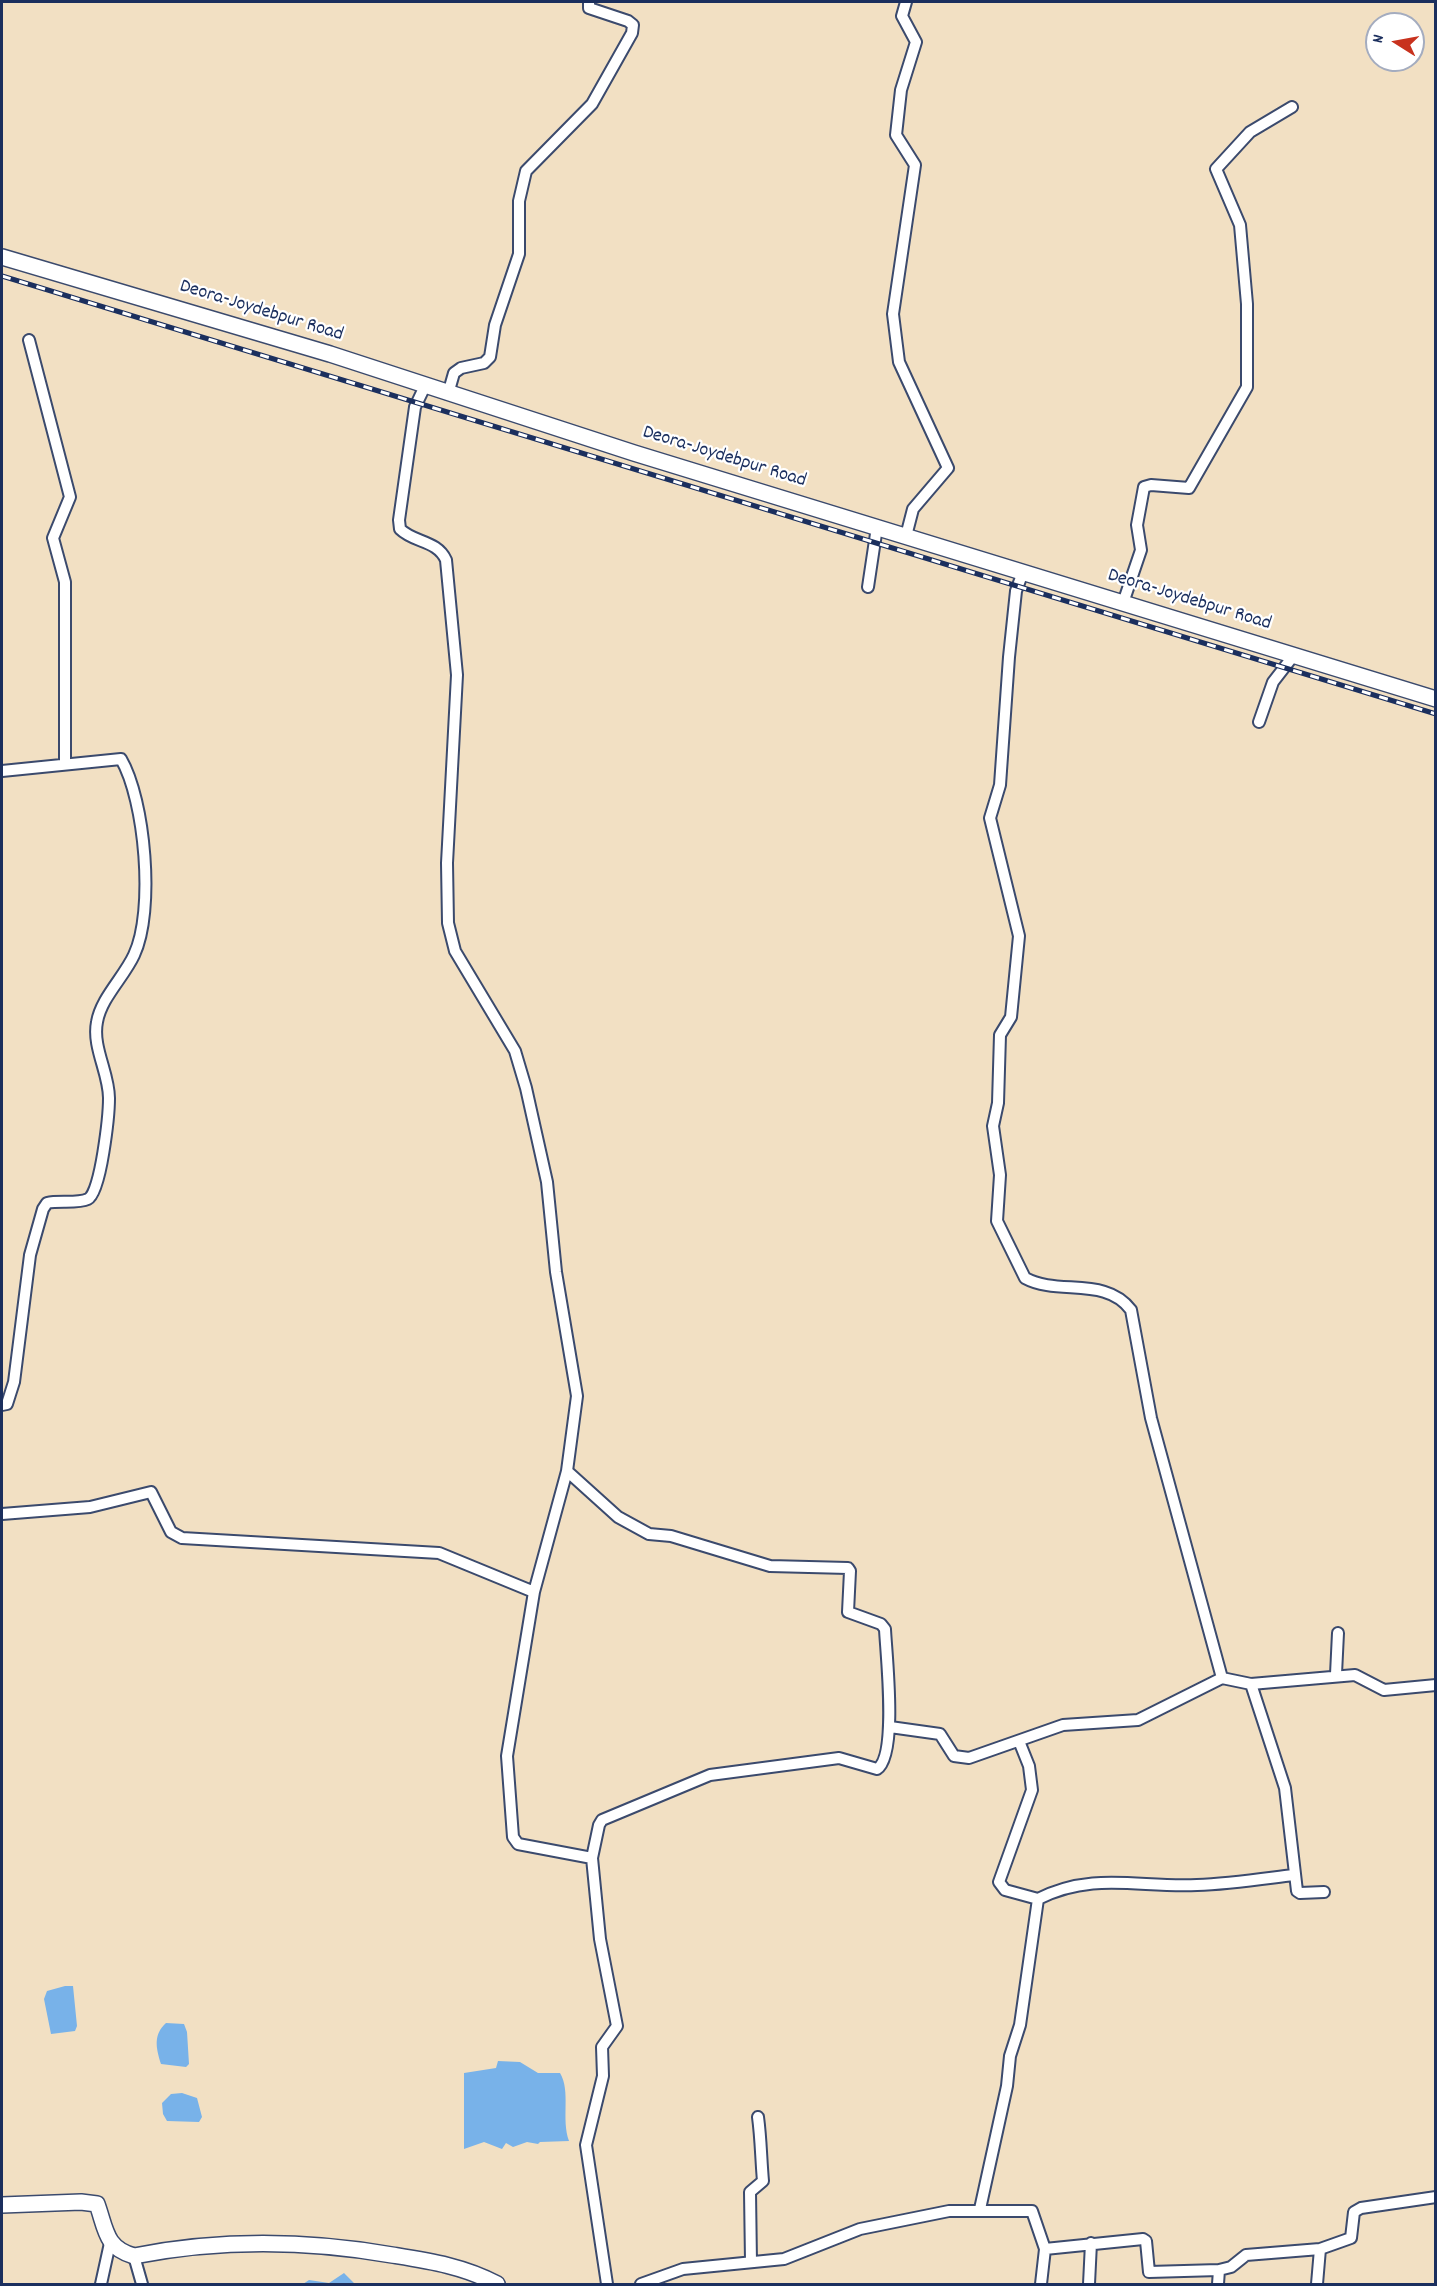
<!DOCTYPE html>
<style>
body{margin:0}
#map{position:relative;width:1437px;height:2286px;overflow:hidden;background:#f2e0c3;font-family:Dekko,sans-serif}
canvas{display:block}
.frame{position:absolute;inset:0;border:3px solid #1b2f5e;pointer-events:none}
.north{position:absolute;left:1365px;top:12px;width:60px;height:60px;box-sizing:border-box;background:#fff;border:2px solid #a4acbf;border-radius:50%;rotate:281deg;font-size:16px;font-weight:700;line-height:24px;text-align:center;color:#1b2f5e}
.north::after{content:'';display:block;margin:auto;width:21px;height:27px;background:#c8321e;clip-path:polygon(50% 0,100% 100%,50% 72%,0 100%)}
</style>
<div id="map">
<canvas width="1437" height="2286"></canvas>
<div class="frame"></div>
<div class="north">N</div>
</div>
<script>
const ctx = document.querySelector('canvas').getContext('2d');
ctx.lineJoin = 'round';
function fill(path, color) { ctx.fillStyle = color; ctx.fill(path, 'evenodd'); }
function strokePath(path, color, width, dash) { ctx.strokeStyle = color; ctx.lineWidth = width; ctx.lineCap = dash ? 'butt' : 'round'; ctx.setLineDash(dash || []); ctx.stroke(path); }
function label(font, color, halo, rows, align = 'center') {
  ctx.font = font + ' Dekko,sans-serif'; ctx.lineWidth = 4.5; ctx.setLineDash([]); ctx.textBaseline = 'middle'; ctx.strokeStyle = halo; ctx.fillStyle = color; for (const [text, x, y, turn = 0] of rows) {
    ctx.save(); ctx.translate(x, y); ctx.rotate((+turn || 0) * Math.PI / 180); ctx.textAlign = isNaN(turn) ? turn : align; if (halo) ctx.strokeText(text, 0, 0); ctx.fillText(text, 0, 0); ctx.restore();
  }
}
const water = new Path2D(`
 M65,1986h8l4,40 -2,5 -24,3 -7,-35 3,-8z
 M166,2023l18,1 3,8 2,32 -3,3 -25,-3c-5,-16 -8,-29 5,-41z
 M498,2061l22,1 18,11h22c11,18 1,46 9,68l-29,1 -2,2 -11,-2 -14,5 -7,-4 -4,6 -18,-7 -20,7v-76l32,-5z
 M182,2093l15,5 5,19 -3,5 -32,-1 -4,-7 -1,-11 9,-9z
 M344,2273l11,11h-52l6,-4 20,3z`);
const street = new Path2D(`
 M906,2l-4,14 14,26 -15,48 -5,45 19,30 -22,149 6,48 49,106 -35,41 -7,27
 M29,340l41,157 -17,41 12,44v182
 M425,386l-10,21 -16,113 1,9c14,14 37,11 46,31l11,115 -10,188 1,60 7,28 60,100 11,37 21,94 9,90 21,124 -10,75 -33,121 -27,164 6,81 5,7 74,14
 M448,394l6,-21 7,-5 23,-5 6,-6 5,-32 24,-71v-53l7,-30 66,-67 40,-71 1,-8 -5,-4 -39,-13v-6
 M1023,572l-7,19 -7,66 -9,128 -10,33 29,118 -8,81 -11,18 -2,68 -5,23 7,49 -3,46 28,57c33,18 81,-2 106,32l20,108 71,260
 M868,587l9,-60
 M1123,603l18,-53 -4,-25 7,-38 7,-2 38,3 58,-101v-83l-7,-79 -24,-56 34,-37 42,-25
 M1259,722l14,-40 21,-27
 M2,771l119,-12c24,41 34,152 13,196 -10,22 -33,43 -37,67 -5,25 12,51 12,76 0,16 -8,95 -21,101 -11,5 -29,1 -41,4l-4,6 -13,46 -16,127 -7,22 -5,1
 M567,1471l51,46 31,17 22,2 99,30 78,2 2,3 -2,41 33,12 4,5c1,24 13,127 -8,140l-38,-11 -129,17 -108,45 -3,5 -7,33 8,81 17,87 -15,21 1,29 -17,69 21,139
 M2,1514l88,-7 61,-15 20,40 11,6 257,15 95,39
 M1336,1674l2,-41
 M1251,1684l34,104 12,103 3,2 24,-1
 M890,1727l50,7 14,22 15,2 94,-33 75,-5 84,-42 29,6 104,-9 29,15 52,-5
 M1019,1741l10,25 3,24 -33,92 6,8 33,9c55,-28 102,-11 159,-14 32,-1 64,-6 96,-10
 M980,2209l27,-123 3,-30 10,-31 18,-126
 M134,2256l8,28
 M751,2262l-1,-70 13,-11c-2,-22 -2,-42 -5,-64
 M101,2284l9,-41
 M641,2284l42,-15 101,-10 76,-30 89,-18h83l13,38 98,-10 3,2 3,31 70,-2 12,-3 15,-12 74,-6 31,-11 3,-26 7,-4 75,-11
 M1041,2284l4,-35
 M1089,2284l2,-41
 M1218,2284l1,-14
 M1317,2284l3,-35`);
const secondary = new Path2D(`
 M2,257l328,97 304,99 802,246
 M2,2205l79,-3 16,2c9,25 8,44 37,52 86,-17 172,-16 258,-1 37,6 71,11 105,29`);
const rail = new Path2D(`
 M2,276l1434,438`);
const streetNames = [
 ["Deora-Joydebpur Road",261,312,17],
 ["Deora-Joydebpur Road",724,458,17],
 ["Deora-Joydebpur Road",1189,601,17]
];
fill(water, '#78b2e9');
strokePath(street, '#3b4a6d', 14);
strokePath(secondary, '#3b4a6d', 18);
strokePath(street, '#fff', 10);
strokePath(secondary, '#fff', 15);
strokePath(rail, '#1b2f5e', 5);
strokePath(rail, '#fff', 3, [9]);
label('20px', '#1b2f5e', '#fff', streetNames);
</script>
